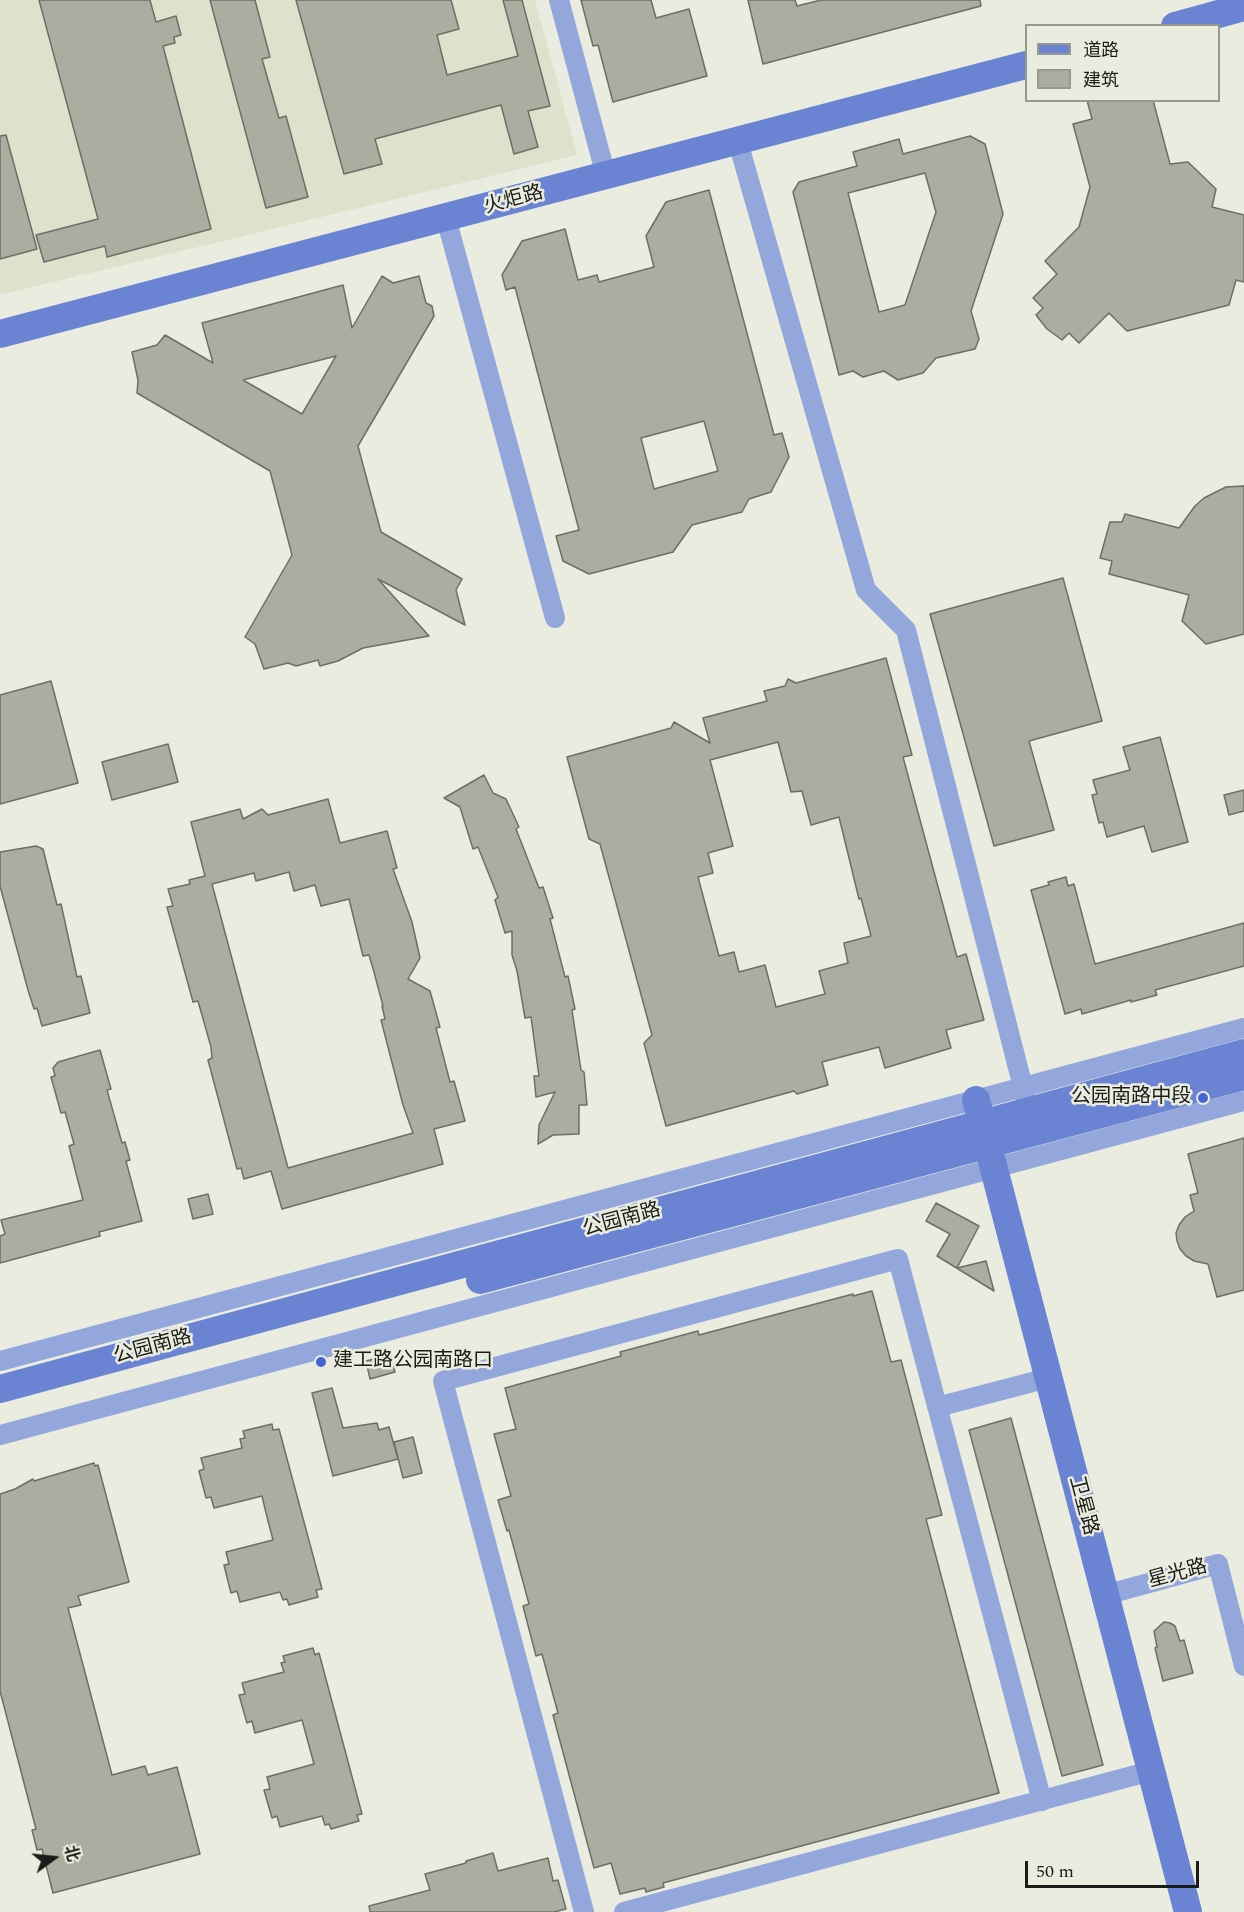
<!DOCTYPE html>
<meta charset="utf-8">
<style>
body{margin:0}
#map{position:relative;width:1244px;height:1912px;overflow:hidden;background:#e9ecde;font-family:Spectral,"Noto Sans SC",serif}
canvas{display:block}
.legend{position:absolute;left:1025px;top:24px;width:195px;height:78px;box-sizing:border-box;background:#e9ecde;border:2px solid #97998e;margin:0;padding:8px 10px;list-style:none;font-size:18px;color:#1b1c17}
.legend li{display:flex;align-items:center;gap:12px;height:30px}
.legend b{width:30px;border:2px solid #97998e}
.north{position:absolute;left:24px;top:1828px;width:60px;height:60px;-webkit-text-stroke:4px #e9ecde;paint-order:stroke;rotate:75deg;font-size:16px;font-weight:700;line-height:24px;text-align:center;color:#1b1c17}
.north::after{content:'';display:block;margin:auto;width:21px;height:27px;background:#1b1c17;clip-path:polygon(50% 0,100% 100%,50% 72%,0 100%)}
.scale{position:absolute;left:1025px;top:1861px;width:174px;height:27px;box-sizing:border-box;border:3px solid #1b1c17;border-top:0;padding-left:8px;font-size:18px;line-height:21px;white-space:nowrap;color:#1b1c17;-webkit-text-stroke:4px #e9ecde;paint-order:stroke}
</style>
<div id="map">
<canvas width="1244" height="1912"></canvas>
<ul class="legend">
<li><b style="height:8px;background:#6a84d3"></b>道路</li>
<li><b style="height:16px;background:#abada1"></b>建筑</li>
</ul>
<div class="north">北</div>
<div class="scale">50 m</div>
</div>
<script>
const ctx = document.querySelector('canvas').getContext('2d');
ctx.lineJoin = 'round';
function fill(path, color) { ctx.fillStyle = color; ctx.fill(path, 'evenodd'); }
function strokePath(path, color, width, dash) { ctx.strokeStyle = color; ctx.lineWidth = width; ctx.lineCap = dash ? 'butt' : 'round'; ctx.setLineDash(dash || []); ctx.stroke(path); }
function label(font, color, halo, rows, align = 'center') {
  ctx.font = font + ' Spectral,"Noto Sans SC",serif'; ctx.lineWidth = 5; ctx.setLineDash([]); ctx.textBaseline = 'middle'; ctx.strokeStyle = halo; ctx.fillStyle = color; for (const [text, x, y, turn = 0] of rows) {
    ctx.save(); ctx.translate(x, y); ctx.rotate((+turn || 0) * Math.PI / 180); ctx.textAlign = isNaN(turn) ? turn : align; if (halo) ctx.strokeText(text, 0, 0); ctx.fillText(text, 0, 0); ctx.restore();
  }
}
const built = new Path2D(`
 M0,0h535l42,155 -577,140z`);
const building = new Path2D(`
 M39,0h111l6,22 20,-6 5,19 -7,2 1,6 -12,3 48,183 -104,28 -2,-11 -61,16 -8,-27 62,-16z
 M210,0h45l15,57 -8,2 17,59 7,-2 22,81 -42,11z
 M296,0h155l8,29 -22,6 10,40 71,-19 -15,-56h19l28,106 -22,5 10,36 -24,7 -13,-49 -126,34 7,25 -38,10z
 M581,0h70l5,18 33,-9 18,67 -94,26 -15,-57 -5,1z
 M748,0h47l2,6 24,-6h159l1,6 -218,58z
 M1087,100h66l17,64 18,-2 28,27 -4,18 32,8v67l-8,-2 -7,25 -102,26 -18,-18 -30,30 -10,-10 -7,7 -15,-11 -11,-14 7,-7 -10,-10 24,-24 -12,-13 34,-34 11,-40 -17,-63 19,-5z
 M6,135l31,114 -37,10v-123z
 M970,136l15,8 18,70 -32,97 8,28 -4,10 -39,9 -13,15 -25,7 -14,-9 -21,6 -10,-6 -14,4 -46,-183 6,-10 58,-16 -4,-14 46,-13 4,15zM925,173l11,39 -31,93 -26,7 -31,-119z
 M709,190l65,245 8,-2 7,24 -18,35 -22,7 -7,13 -50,13 -19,27 -84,22 -26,-13 -7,-25 23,-6 -64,-243 -9,3 -4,-15 20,-34 43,-12 13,51 19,-5 2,7 55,-15 -8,-31 20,-34zM704,421l14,50 -64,18 -13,-51z
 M382,276l11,7 26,-7 7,27 6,3 2,10 -76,130 23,86 81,47 -6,11 9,35 -87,-46 51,57 -66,12 -25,13 -18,5 -2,-6 -22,6 -8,-3 -24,6 -9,-25 -10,-7 47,-82 -22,-84 -133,-78 1,-13 -6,-28 25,-7 8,-10 48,28 -11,-40 141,-38 9,43zM336,356l-34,58 -59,-34z
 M1244,486v148l-38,10 -24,-23 7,-26 -80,-21 3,-13 -12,-3 10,-36h12l3,-8 54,14 16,-22 9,-8 22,-11z
 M1063,578l39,143 -73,20 25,89 -60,16 -64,-232z
 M886,658l26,97 -9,2 54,200 9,-3 18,66 -38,10 5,18 -66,20 -6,-21 -57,15 6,23 -31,9 -3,-3 -128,35 -22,-83 8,-8 -52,-191 -11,-5 -22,-82 104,-29 3,-6 36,21 -7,-25 64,-17 -3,-10 21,-5 3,-7 8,4zM778,742l13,50 11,-1 9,34 28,-8 20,82 2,-1 10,38 -27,7 4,20 -29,8 6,23 -49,13 -11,-42 -26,7 -5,-20 -15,4 -21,-79 15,-4 -5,-20 25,-7 -23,-86z
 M51,681l27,102 -78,21v-109z
 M1160,737l28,105 -36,10 -8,-26 -37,11 -4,-15 -4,1 -7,-28 5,-1 -4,-14 37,-10 -7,-23z
 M168,744l10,38 -66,18 -10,-38z
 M484,775l9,18 13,6 13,28 -3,2 23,59 4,-1 10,31 -3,1 15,58 3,-1 7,33 -3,1 9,60 3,2 3,33h-8v29l-26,1 -15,9 1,-19 16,-33 -19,5 -2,-21h5l-8,-59 -6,1 -8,-47 -5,-16v-24l-7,2 -10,-33 3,-3 -20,-50 -5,2 -13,-42 -16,-9z
 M1244,790v21l-15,4 -5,-20z
 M328,799l12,44 47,-12 10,37 -4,1 19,53 8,36 -12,21 22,12 10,36 -4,1 14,54 4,-1 11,40 -31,8 9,35 -161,45 -11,-38 -27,8 -3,-11 -4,1 -29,-109 4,-2 -1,-11 -13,-46 -5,1 -26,-95 6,-1 -5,-17 22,-5 -1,-4 16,-4 -14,-54 49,-13 3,10 19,-10 6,6zM289,872l5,19 21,-6 6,21 28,-7 14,57 6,-1 5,17 9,34h-1l3,13 -4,1 22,85 10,28 -125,35 -76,-284 42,-11 2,8z
 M36,846l7,3 14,56 4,-1 16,73 4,-1 9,37 -48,13 -5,-18 -3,1 -6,-19 -28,-104v-34z
 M1066,877l2,9 6,-2 21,80 149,-41v43l-89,24 2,5 -26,7v-2l-49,14 -1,-5 -16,5 -34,-124 18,-5 -1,-3z
 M100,1050l11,39 -4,1 15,53 3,-1 5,18 -4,1 16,60 -43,11 1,4 -100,27v-27l5,-2 -4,-14 82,-20 -14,-54 5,-2 -9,-32 -4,1 -10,-36 4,-1 -2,-8 5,-6z
 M1244,1138v152l-27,7 -9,-33 -14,-3 -8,-5 -6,-7 -3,-8 -1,-8 3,-8 6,-8 9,-6 -4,-16 8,-2 -10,-39z
 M208,1194l5,20 -20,5 -5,-20z
 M936,1203l43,23 -22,42 29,-7 8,30 -57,-35 13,-22 -24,-13z
 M872,1291l19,71 10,-2 41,155 -16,4 73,274 -336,90 1,4 -18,5 -1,-4 -25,6 -9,-31 -17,5 -41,-153 5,-2 -16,-59 -6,2 -13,-50 6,-2 -20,-74 -2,1 -9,-31 13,-4 -17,-62 22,-5 -11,-41 116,-32 -1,-4 78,-21 1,4 154,-41v2z
 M390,1355l5,17 -25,7 -4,-18z
 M332,1388l11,40 34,-5 2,7 10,-3 9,32 -65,17 -21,-83z
 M1011,1418l92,347 -41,11 -93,-346z
 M272,1424l1,6 6,-1 43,160 -6,1 2,7 -29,8 -2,-6 -4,1 -3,-8 -40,10 -3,-11 -6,2 -7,-28 5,-1 -3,-12 47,-12 -6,-23 -5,-21 -48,12 -3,-11 -5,1 -7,-27 5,-2 -3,-11 41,-10 -2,-9 5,-1 -2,-7z
 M413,1437l9,36 -19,5 -9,-36z
 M94,1463l1,3 3,-1 31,117 -51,14 3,9 -13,3 44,167 33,-9 3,9 29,-8 23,87 -147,39 -11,-44 -5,1 -5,-20 4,-1 -36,-138v-197l15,-5 18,-10 1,2z
 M1164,1622l6,1 5,3 5,15 4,-1 9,33 -30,8 -8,-33 2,-1 -3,-16z
 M313,1648l2,7 4,-2 43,161 -5,1 2,6 -28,8 -2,-5 -4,1 -3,-9 -42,11 -3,-11 -5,2 -8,-28 6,-1 -3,-12 47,-13 -12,-44 -47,13 -3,-12 -5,2 -8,-28 6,-1 -3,-11 42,-11 -3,-9 4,-1 -2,-6z
 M493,1853l5,18 50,-13 5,23 5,-1 8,29 -12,3h-184l-1,-6 61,-16 -5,-16 41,-11v-2z`);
const street = new Path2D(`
 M559,0l47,176
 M738,142l128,448 40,40 120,469
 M446,218l109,400
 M0,1361l1244,-333
 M937,1407l111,-29
 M0,1435l1244,-334
 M1105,1595l113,-31 26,102
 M584,1912l-141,-531 455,-122 144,542
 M624,1912l527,-141`);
const secondary = new Path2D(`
 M1175,26l69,-19
 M0,334l1026,-269
 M976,1100l212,812
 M480,1280l764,-204
 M0,1389l1244,-336`);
const markers = [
 [1203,1098,6,"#4563d6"],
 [321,1362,6,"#4563d6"]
];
const streetNames = [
 ["火炬路",514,201,-15],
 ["公园南路",622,1221,-15],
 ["公园南路",153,1348,-15],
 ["卫星路",1082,1506,75],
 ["星光路",1178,1575,-15]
];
const poiNames = [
 ["公园南路中段",1191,1098],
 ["建工路公园南路口",333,1362,"left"]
];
fill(built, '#dde2cd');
fill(building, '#abada1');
strokePath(building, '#6d6f64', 1.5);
strokePath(street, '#93a7dc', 20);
strokePath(secondary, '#6a84d3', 28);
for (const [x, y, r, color] of markers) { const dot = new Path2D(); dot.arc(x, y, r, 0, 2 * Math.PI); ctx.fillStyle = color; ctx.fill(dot); strokePath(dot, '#e9ecde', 2); }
label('20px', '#1b1c17', '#e9ecde', streetNames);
label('20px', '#1b1c17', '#e9ecde', poiNames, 'right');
</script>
